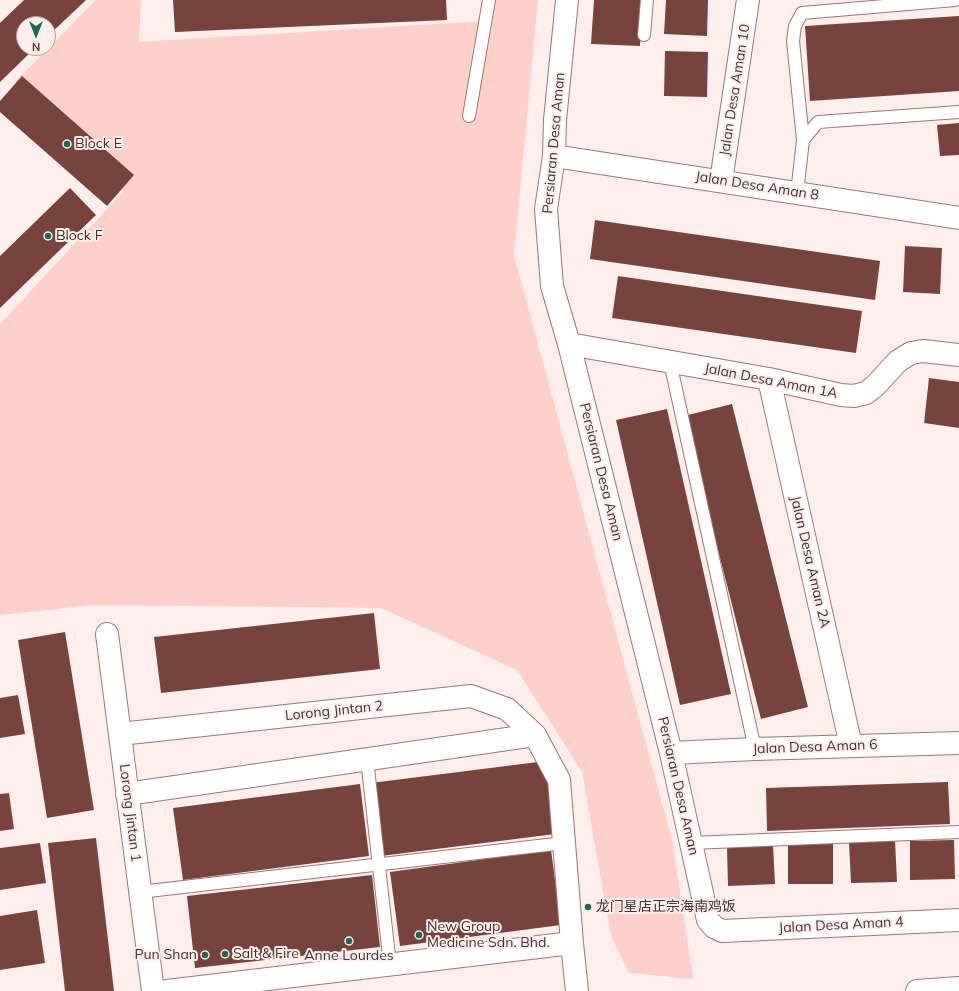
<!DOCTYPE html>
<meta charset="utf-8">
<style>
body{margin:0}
#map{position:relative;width:959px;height:991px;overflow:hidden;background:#ffefec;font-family:Mulish,sans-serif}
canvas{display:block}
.north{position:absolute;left:16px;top:16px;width:40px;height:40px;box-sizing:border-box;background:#ffefec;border:1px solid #b3a3a1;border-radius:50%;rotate:180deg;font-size:11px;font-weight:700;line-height:16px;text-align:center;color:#403230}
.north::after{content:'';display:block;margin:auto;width:14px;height:18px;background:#21665a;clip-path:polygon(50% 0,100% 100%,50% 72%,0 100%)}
</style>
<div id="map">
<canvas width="959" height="991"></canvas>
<div class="north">N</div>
</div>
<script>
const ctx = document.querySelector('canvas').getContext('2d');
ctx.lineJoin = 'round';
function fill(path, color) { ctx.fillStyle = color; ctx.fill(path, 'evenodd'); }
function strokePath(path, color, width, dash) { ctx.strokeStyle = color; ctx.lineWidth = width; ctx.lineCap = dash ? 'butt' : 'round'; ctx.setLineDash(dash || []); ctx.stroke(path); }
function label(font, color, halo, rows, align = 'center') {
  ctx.font = font + ' Mulish,"Noto Sans SC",sans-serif'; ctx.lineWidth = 4; ctx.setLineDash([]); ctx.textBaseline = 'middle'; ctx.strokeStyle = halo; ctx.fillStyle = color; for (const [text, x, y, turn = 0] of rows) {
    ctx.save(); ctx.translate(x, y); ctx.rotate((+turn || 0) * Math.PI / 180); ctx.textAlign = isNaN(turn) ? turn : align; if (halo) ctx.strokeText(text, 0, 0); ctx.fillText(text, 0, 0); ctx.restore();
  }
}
const green = new Path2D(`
 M96,0h45l-2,42 347,-21 7,-21h45l-24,255 159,589 20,135 -64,-6 -18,-37 -29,-164 -65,-102 -136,-62 -287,-3 -94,10v-291l123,-132 -108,-110z`);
const building = new Path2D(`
 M24,0h62l-38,36v-12h-24v24h11l-35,34v-59z
 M173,0h273l1,20 -272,12z
 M594,0h49l-3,46 -49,-2z
 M666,0h42l-1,36 -43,-2z
 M959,16v75l-149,10 -5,-75z
 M665,51l43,1 -1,45 -43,-1z
 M22,76l112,99 -27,31 -107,-94v-11z
 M959,123v32l-19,1 -3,-31z
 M70,188l26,27 -96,93v-52z
 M595,220l285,41 -5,39 -285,-41z
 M905,246l37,2 -2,46 -37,-2z
 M618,276l244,35 -6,42 -244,-35z
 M929,378l30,4v46l-35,-5z
 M732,404l76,303 -47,12 -77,-303z
 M667,409l64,285 -51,11 -64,-285z
 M374,613l6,56 -219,24 -7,-56z
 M65,632l29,178 -47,8 -29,-178z
 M18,695l7,39 -25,4v-40z
 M546,761l9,73 -174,22 -10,-73z
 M948,782l2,42 -183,7 -1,-43z
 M360,784l9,72 -186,24 -10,-72z
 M9,793l5,36 -14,2v-37z
 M96,838l18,153h-49l-17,-148z
 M895,840l2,42 -46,1 -2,-41z
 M954,840l1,39 -45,1v-39z
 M40,843l6,40 -46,7v-42z
 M788,844h45v40h-45z
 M773,845l2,39 -47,2 -1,-38z
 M551,850l10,75 -161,21 -10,-74z
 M372,875l8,72 -185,21 -8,-72z
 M37,910l8,53 -45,7v-54z`);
const service = new Path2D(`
 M644,35l3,-35
 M469,116l20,-116
 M803,140l15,-18 141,-10
 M797,193l6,-53 -10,-99 2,-15 7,-13 153,-13
 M670,362l85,387
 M367,759l23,206
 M691,843l268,-11
 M140,892l424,-49`);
const minor = new Path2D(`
 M567,0l-12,120 -1,36 -8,53 6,77 17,58 102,409 37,167 6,7 8,4 237,-11
 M554,156l405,62
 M721,181l27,-181
 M569,344l200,35 72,16 13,1 12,-3 9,-7 23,-25 13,-8 12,-2 36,4
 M769,379l82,367
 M107,634l46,357
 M120,734l351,-38 36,13 28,26 24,45 13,163 5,48
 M671,753l84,-4 204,-6
 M127,794l408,-59
 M167,991l405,-48`);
const tertiary = new Path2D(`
 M917,991l42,-3`);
const markers = [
 [67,144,4,"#21665a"],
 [48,236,4,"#21665a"],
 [588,907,4,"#21665a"],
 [419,935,4,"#21665a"],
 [349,941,4,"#21665a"],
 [225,954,4,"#21665a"],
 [205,955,4,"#21665a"]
];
const streetNames = [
 ["Jalan Desa Aman 10",735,90,-81],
 ["Persiaran Desa Aman",554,143,-85],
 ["Jalan Desa Aman 8",757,186,9],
 ["Jalan Desa Aman 1A",771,381,11],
 ["Persiaran Desa Aman",601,472,76],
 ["Jalan Desa Aman 2A",810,562,77],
 ["Lorong Jintan 2",334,711,-6],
 ["Jalan Desa Aman 6",815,747,-2],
 ["Persiaran Desa Aman",678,786,77],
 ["Lorong Jintan 1",130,813,83],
 ["Jalan Desa Aman 4",841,925,-3]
];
const poiNames = [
 ["Block E",75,144],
 ["Block F",56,236],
 ["龙门星店正宗海南鸡饭",596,907],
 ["New Group",427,927],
 ["Medicine Sdn. Bhd.",427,943],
 ["Salt & Fire",233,954],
 ["Pun Shan",197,955,"right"],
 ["Anne Lourdes",349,956,"center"]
];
fill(green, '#ffd0c9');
fill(building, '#79433d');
strokePath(service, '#997772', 14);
strokePath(minor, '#997772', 24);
strokePath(tertiary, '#997772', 24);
strokePath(service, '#fff', 12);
strokePath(minor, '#fff', 22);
strokePath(tertiary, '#fff', 22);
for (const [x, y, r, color] of markers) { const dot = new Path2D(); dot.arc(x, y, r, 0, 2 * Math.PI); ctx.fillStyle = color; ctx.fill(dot); strokePath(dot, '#ffefec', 1.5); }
label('14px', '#403230', '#ffefec', streetNames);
label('14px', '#403230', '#ffefec', poiNames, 'left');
</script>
